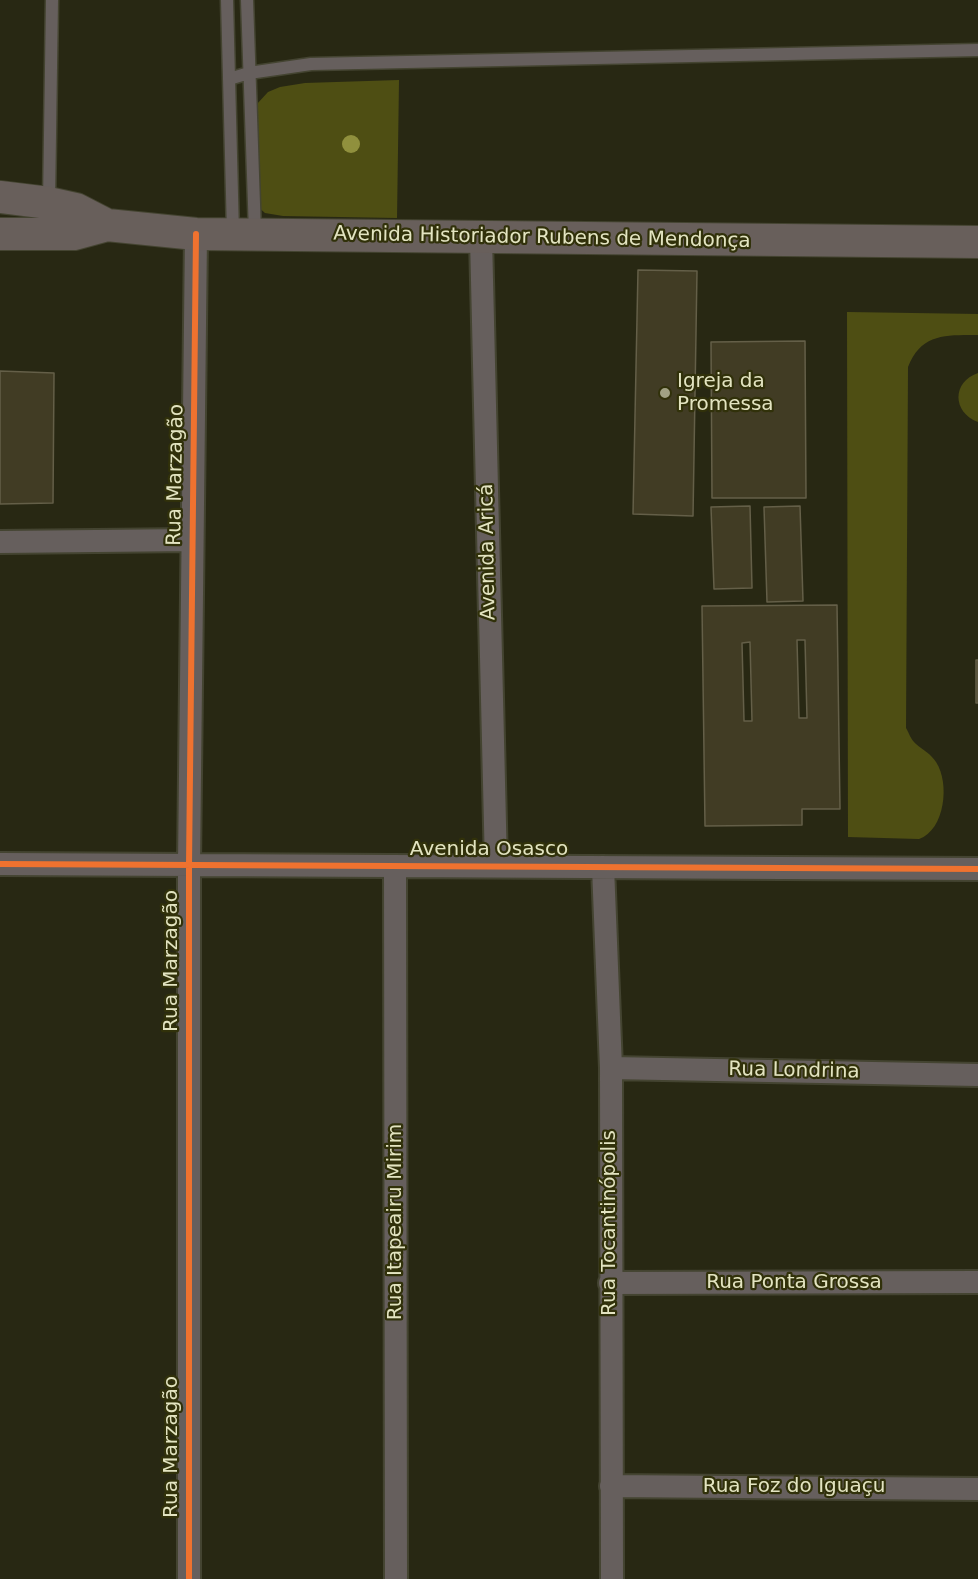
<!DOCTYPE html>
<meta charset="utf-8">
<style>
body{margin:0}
canvas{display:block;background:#282813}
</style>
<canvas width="978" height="1579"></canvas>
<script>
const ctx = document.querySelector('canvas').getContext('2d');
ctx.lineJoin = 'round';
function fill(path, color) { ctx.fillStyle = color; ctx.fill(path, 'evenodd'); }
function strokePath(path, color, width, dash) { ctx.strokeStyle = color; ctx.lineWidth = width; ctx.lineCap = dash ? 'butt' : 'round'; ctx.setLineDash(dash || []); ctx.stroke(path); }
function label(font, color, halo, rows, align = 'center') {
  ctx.font = font + ' "DejaVu Sans",sans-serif'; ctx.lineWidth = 4.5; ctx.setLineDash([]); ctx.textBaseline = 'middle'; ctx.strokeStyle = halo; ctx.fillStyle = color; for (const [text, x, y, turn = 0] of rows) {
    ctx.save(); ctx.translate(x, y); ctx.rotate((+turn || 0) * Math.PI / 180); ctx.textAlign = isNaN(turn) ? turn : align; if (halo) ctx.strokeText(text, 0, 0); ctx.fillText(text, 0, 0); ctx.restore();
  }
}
const green = new Path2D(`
 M399,80l-2,138 -114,-2 -18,-3 -8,-7v-102l11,-12 12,-5 25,-4z
 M847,312l131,2v21c-31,0 -57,-2 -70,32l-2,361c3,5 5,12 10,16 7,6 15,10 20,18 14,21 9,68 -17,77l-71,-2z
 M978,373v49c-26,-10 -26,-40 0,-49z`);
const building = new Path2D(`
 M638,270l59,1 -4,245 -60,-2z
 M805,341l1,157h-94l-1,-156z
 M0,371l54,2 -1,130 -53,1z
 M750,506l2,82 -38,1 -3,-82z
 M800,506l3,95 -36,1 -3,-95z
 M837,605l3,204h-38v16l-97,1 -3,-220zM797,640h8l2,78h-8zM750,642l2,79h-8l-2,-78z
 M976,660h2v43h-2z`);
const lane = new Path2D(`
 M227,0l6,233
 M247,0l8,233
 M229,79l20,-6 62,-9 667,-14
 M49,202l3,-202`);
const street = new Path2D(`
 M481,238l15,628
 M0,542l192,-2
 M0,864l978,5
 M395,866l1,713
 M603,867l8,201 1,511
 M611,1068l367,7
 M610,1283l368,-1
 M611,1486l367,3
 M189,1579v-714l7,-631`);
const secondary = new Path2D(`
 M0,197l49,6 27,6 31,16 89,9 782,8
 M0,234h74l33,-9`);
const cycleway = new Path2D(`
 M0,864l978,5
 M189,1579v-714l7,-631`);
const trees = [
 [351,144]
];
const markers = [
 [665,393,6,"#a2a284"]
];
const streetNames = [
 ["Avenida Historiador Rubens de Mendonça",542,238,1],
 ["Rua Marzagão",176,475,-89],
 ["Avenida Aricá",488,552,-91],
 ["Avenida Osasco",489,850],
 ["Rua Marzagão",172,961,-90],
 ["Rua Londrina",794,1071,1],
 ["Rua Itapeairu Mirim",396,1222,-90],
 ["Rua Tocantinópolis",610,1223,-90],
 ["Rua Ponta Grossa",794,1283],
 ["Rua Marzagão",172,1447,-90],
 ["Rua Foz do Iguaçu",794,1487]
];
const poiNames = [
 ["Igreja da",677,382],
 ["Promessa",677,405]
];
fill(green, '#4e4e13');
fill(building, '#413c24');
strokePath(building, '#645f48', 1.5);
strokePath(lane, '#444431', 15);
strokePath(street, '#444431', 26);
strokePath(secondary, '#444431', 34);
strokePath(lane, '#665f5d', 12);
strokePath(street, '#665f5d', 22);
strokePath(secondary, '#685f5b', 32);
strokePath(cycleway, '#ef722f', 6);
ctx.fillStyle = '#90903d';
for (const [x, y] of trees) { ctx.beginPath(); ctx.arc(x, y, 9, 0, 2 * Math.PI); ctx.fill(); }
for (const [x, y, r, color] of markers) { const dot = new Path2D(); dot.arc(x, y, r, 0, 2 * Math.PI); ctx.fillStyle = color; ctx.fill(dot); strokePath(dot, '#31310a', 2); }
label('20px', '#e3e4c1', '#31310a', streetNames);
label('20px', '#e3e4c1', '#31310a', poiNames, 'left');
</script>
